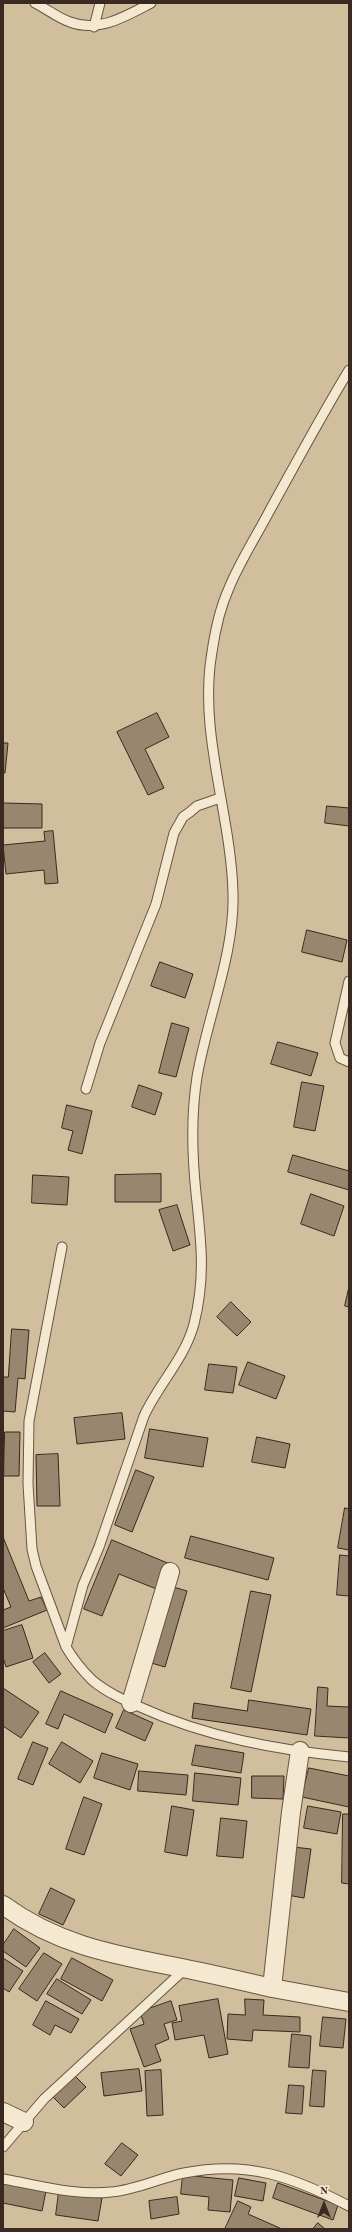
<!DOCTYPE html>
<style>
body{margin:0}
#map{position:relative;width:352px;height:2232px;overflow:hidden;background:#efdcb6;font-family:"Old Standard TT",serif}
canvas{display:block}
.frame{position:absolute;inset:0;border:4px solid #392920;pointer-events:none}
.north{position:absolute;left:304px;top:2184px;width:40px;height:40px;-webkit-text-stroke:3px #f5e8d0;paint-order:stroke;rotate:0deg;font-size:11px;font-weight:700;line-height:16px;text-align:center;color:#392920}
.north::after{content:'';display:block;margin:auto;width:14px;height:18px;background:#392920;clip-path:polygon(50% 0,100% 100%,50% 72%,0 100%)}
</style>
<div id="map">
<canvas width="352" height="2232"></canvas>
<div class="frame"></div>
<div class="north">N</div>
</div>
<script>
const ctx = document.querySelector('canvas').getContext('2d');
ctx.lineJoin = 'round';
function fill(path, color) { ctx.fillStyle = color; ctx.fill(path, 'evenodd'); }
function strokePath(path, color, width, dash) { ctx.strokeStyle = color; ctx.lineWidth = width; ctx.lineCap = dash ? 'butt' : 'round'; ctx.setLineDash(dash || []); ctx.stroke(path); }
const green = new Path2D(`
 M3,3h346v2226h-346z`);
const building = new Path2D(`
 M157,713l12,24 -24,12 19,39 -16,7 -31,-63z
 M3,743h5l-3,30h-2z
 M3,803l39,1v24h-39z
 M327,806l22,2v18l-24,-3z
 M53,831l5,52 -13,1 -1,-14 -38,4 -3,-29 42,-4 -1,-9z
 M307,930l40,10 -5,22 -40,-10z
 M160,962l33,12 -8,24 -34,-12z
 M172,1023l17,5 -13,49 -17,-4z
 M278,1042l40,11 -7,23 -40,-12z
 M302,1082l22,4 -9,45 -21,-4z
 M139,1085l23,8 -7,22 -23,-8z
 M67,1105l25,6 -10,43 -14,-4 5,-19 -11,-3z
 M293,1155l56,16v19l-61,-18z
 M161,1174v28h-46v-27z
 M33,1175l36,2 -2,28 -35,-2z
 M311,1194l33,12 -10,30 -33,-12z
 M177,1205l13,40 -17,6 -14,-41z
 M349,1287v20l-4,-1z
 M231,1302l20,20 -14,14 -20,-19z
 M12,1329l17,1 -4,49 -7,-1 -3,34 -12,-1v-34h5z
 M248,1362l37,14 -9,23 -37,-14z
 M209,1364l28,3 -4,26 -28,-3z
 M122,1413l3,26 -48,5 -3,-26z
 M150,1429l58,9 -5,29 -58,-9z
 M5,1432h15l-1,44h-15z
 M257,1437l33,7 -5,24 -33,-6z
 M58,1454l2,52h-23l-1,-51z
 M136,1470l18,7 -22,55 -17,-7z
 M345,1508l4,1v41l-11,-2z
 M191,1536l83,22 -6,22 -83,-22z
 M3,1537l26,64 12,-4 6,13 -44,18v-18l8,-3 -8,-19z
 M112,1540l58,24 -11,26 -40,-16 -17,42 -18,-7z
 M340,1555l9,1v40l-12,-1z
 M170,1586l17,5 -22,76 -17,-5z
 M251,1591l20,4 -20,97 -20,-4z
 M22,1625l11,33 -27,9 -3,-10v-26z
 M45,1653l16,21 -12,9 -16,-21z
 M318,1687l10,1 -1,18 22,1v31l-34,-2z
 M3,1688l36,24 -18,26 -18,-12z
 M61,1691l52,23 -8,19 -41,-19 -6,15 -12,-5z
 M249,1700l62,9 -4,26 -115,-17 2,-15 53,8z
 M124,1710l29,13 -8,18 -29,-13z
 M33,1742l15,6 -15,37 -15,-6z
 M62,1742l31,19 -13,22 -31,-19z
 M196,1745l48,8 -3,20 -49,-8z
 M102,1753l36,11 -8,26 -36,-12z
 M309,1768l40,8v31l-47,-10z
 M139,1771l49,4 -2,20 -48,-4z
 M195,1773l46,5 -3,27 -45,-4z
 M252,1776h32l-1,23 -31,-1z
 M84,1797l18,7 -18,51 -18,-6z
 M172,1806l22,4 -7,46 -22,-4z
 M308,1806l33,6 -4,22 -33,-6z
 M343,1814h6v70l-7,-1z
 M221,1818l26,3 -4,37 -26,-2z
 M293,1847l18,2 -7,49 -17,-3z
 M51,1888l24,12 -12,25 -24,-11z
 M14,1929l26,19 -14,19 -23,-16v-6z
 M44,1953l18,11 -25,37 -18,-12z
 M3,1958l20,13 -14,21 -6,-4z
 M72,1958l41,22 -11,21 -41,-22z
 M57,1979l34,21 -9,14 -35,-20z
 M218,1999l10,55 -19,4 -5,-23 -29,5 -3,-17 10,-2 -3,-15z
 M245,1999l19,1 -1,15 37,2v15l-47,-2 -1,11 -25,-2 1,-25 17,1z
 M46,2001l33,18 -8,14 -16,-8 -5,10 -17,-10z
 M171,2001l6,19 -13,4 5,15 -14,6 6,16 -17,6 -14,-38 14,-5 -4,-12z
 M323,2017l23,2 -3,29 -23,-2z
 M292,2034l19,2 -2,32 -20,-1z
 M139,2069l3,22 -38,5 -3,-23z
 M161,2070l2,45 -16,1 -2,-45z
 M313,2070l13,1 -2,36 -14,-1z
 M75,2076l11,11 -22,21 -11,-11z
 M289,2085l15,1 -2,28 -16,-1z
 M122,2143l16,12 -17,21 -16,-12z
 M183,2175l50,5 -3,32 -22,-2 1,-13 -28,-3z
 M239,2178l27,5 -3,18 -28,-5z
 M3,2182l43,9 -4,20 -39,-8z
 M278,2183l60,22 -5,15 -60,-22z
 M59,2192l43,6 -4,23 -42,-6z
 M177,2197l2,17 -28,5 -2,-18z
 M238,2201l13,6 -3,7 34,15h-57z
 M318,2223l7,6h-12z`);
const service = new Path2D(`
 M35,3c12,6 23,15 35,19 29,11 56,-6 81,-19
 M94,27l6,-24
 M349,370c-28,46 -53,93 -79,140 -13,25 -30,51 -41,78 -9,20 -14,43 -17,64 -14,81 19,161 21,241 2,60 -26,125 -36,184 -6,38 -5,78 -1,116 5,48 10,83 -2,131 -9,34 -36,61 -50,92l-45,131 -16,38 -17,62c7,12 16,23 26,33 14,12 32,20 48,27 66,30 137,43 209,50
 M349,981l-14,62 5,15 9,4
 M86,1089l14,-46 56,-139 18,-71 9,-16 7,-5 7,-6 23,-8
 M62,1247l-33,174 -1,63 4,65 4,17 30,81
 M3,2147l41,-48 141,-130
 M3,2179c35,6 72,17 108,13 25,-2 48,-14 73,-19 64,-13 109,4 165,33`);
const minor = new Path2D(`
 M131,1703l39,-131
 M300,1751l-9,61 -19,176 77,14
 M3,1905c56,41 113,50 179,63 30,6 60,13 90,20
 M3,2112l21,10`);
fill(green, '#d0be9c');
fill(building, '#98866e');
strokePath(building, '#392920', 1);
strokePath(service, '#665646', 11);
strokePath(minor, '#665646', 20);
strokePath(service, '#f5e8d0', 9);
strokePath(minor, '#f5e8d0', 18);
</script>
